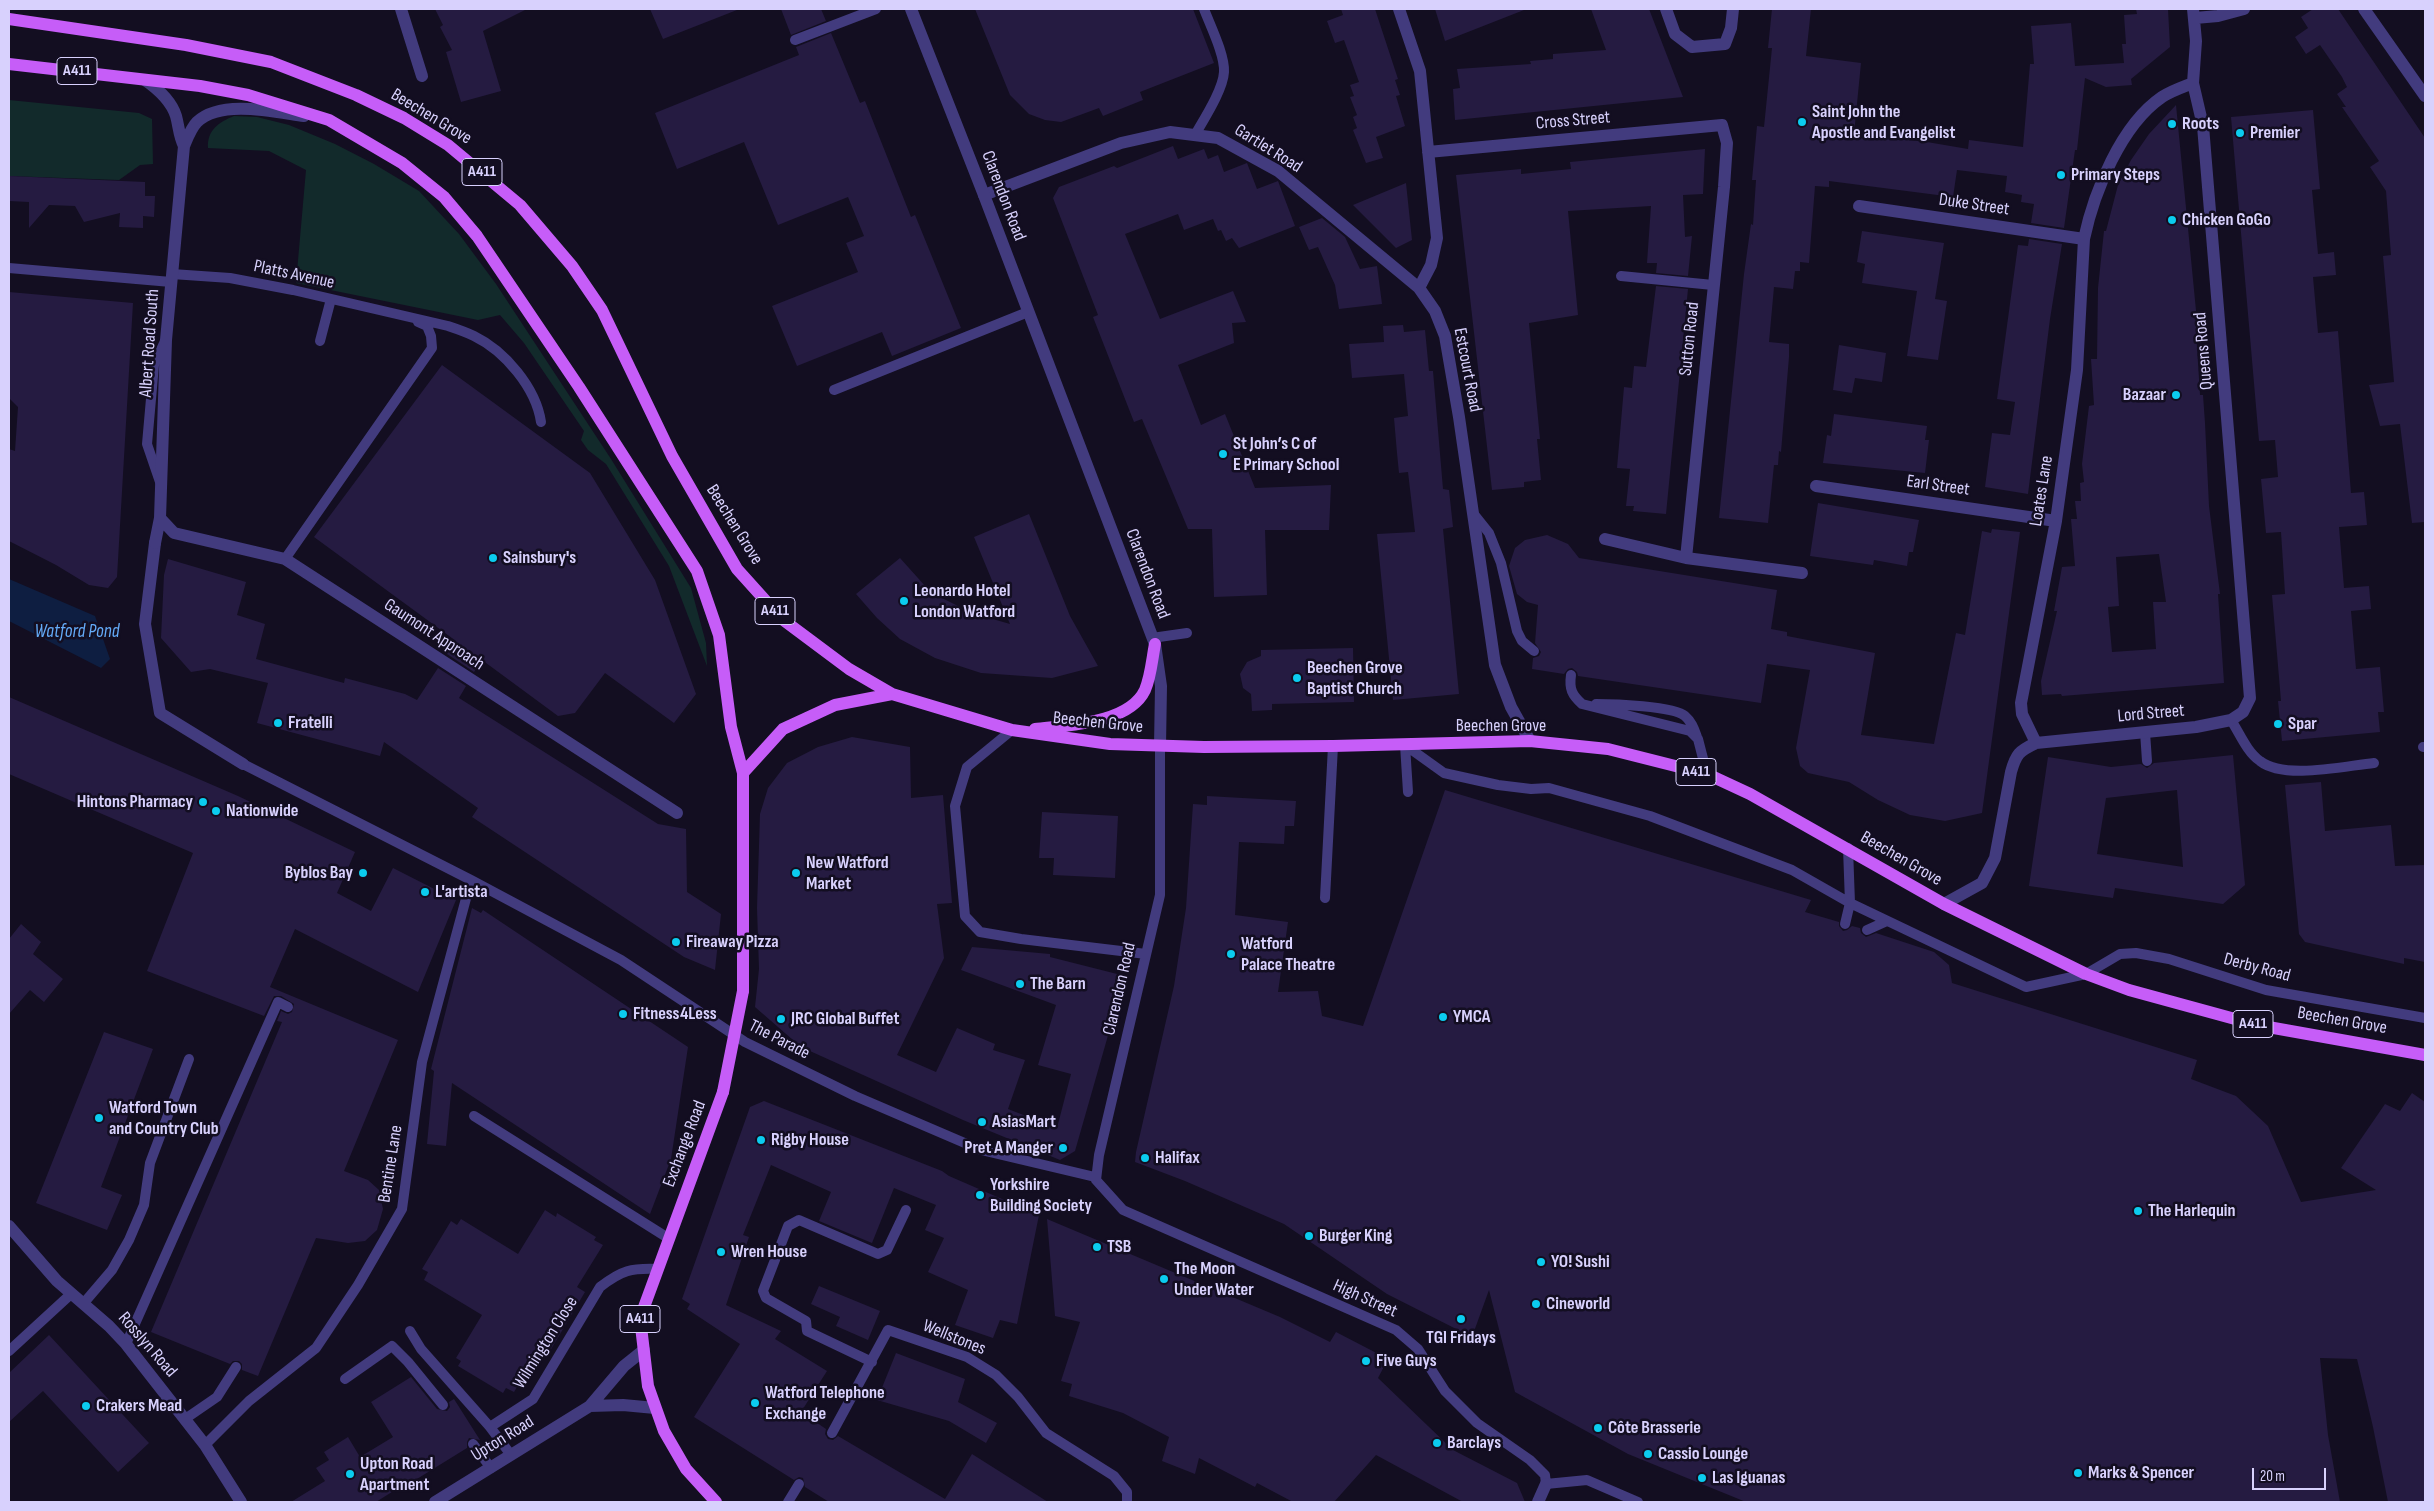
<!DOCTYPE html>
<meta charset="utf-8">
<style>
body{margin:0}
#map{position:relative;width:2434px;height:1511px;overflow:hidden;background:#130e21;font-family:"Sofia Sans Condensed",sans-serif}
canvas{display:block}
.frame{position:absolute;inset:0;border:10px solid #d8d1fd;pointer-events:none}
.scale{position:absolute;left:2252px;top:1468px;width:74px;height:22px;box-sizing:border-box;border:2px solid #d8d1fd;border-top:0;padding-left:6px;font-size:15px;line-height:18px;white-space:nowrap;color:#d8d1fd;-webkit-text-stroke:4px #130e21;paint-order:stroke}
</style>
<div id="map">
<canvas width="2434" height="1511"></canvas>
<div class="frame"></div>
<div class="scale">20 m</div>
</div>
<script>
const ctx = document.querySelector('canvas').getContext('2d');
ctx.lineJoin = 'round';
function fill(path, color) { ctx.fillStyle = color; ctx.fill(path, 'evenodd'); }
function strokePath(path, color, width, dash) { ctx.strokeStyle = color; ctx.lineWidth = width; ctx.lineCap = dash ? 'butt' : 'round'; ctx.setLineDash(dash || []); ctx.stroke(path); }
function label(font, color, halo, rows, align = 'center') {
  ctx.font = font + ' "Sofia Sans Condensed",sans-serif'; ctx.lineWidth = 5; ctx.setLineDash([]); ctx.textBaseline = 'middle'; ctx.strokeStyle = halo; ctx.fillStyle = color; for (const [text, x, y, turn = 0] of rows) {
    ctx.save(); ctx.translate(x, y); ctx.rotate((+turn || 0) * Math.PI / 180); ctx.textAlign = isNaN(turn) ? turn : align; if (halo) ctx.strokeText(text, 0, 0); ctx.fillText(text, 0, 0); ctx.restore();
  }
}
const green = new Path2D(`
 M9,100l130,13 13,6 1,45 -13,1 -21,15 -110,-4z
 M234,116l23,1 32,8 46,19 39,20 45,27 40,43 37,50 115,175 80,129 15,55 1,23 -38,-100 -63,-102 -18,-14 -7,-10 3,-9 -60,-88 -24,-28 -22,5 -182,-37 10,-113 -37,-19 -61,-3c-1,-18 11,-26 26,-32z`);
const water = new Path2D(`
 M9,579l86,37 15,43 -9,9 -92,-47z`);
const building = new Path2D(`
 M435,9h92l-44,22 18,60 -40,11 -15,-50 6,-2 -12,-23 3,-2z
 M650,9h87v1l-74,29z
 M781,9h40l5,12 -35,14z
 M975,9h218l21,54 -74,29 3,8 -40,16 -4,-8 -38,14 -16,-2 -16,-6 -19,-19z
 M1341,9h34l23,70 -3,1 5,15 -4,1 9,30 -29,11 7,21 -17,5 -13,-33 4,-2 -4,-11 4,-2 -7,-18 4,-1 -4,-11 9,-3 -15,-42 -9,3 -8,-22 16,-6z
 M1435,9h89v1l-79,31z
 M1591,9h58l34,88 -228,23 -2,-31 7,-1 -3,-19 74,-5 -1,-3 23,-2v-5l53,-4z
 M1772,9h39l-5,47 55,7 -7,71 73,8 41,7 1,-9 54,7 7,-83h4l-3,-38 40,-3 4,43 49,-3 -2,-19h4l-2,-29 13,-1 -1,-5h32l2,38 -39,32 1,6 -26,2 -21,-9 -8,72h-2l-11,78 -33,-5 3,-19 -13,-2 1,-7 -17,-3 2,-16 -50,-6 -4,27 -124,-16v6l-14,-1 -6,77 -9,-1v9h-5l-2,18 -19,-2 -5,55 20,2v13l-8,95 -2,-1 -1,14h-4l-6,58 -49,-5 25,-244 7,-50 2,1 3,-45h-4l5,-54 7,1 8,-79h-4z
 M2313,9h25l87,129v384l-13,1 -12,-99 -20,2 -11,-41 25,-3 -11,-126 8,-1 -5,-64 -16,-24 9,-6 -37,-54h4l-9,-13 10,-7 -5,-10 -22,-32 -14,9 -11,-17 13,-9 -7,-11z
 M831,33l29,70 5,-2 46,116 4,-2 46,113 -69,28 -10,-24 -85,34 -25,-60 86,-34 -12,-29 18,-7 -16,-39 -70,28 -34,-83 -67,27 -22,-56 144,-58 -3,-8z
 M2176,105l22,226h-2l4,64h3l2,28 4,83 11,88h-2l6,89 -162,13 -1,-2 -19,1 -1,-14 16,-70h-3l8,-44 13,-1 -4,-47h6l-2,-18h6l-1,-18 4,-1 -2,-18 7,-58 5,-1 -3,-46h6l1,-71 6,-57h2l12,-46 13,-25 18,-26zM2159,554l7,48h-13l3,47 -44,3 -4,-45 11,-1 -3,-49z
 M2313,110l7,79 -8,1 6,64 16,-2 2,23 -23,2 5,56 20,-2 13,162 13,-1 3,33 -28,2 5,61 25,-2 2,23 -20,2 5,58 24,-2 4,45h-6l2,20 -98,9 -4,-40h3l-9,-106 13,-1 -4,-62 -15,1 -5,-54 17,-2 -3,-37 -16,1 -28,-324z
 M1173,146l5,13 26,-10 4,10 10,-4 6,17 23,-9 10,26 21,-8 17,45 -56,22 -7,-10 -6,3 -5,-11 -3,1 -5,-12 -29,11 -6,-16 -53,20 35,85 73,-28 13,31 -14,1 2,20 -56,22 23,60 24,-11 30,74 76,-3 -2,45h-64l2,65 -53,2 -2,-68h-24l-46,-110 -8,3 -41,-105 5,-2 -45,-117 6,-11 55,-21 3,2z
 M1705,149l-2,45 -20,1 2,42 7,-1 -4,40 -32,-3 1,-10h-10l4,-57 -83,5 10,104 -49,8 11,116h-3l4,41 -17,2v5l-32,3 -36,-315 65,-6v5l50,-5 -1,-7z
 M9,176l136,6v14h10l-1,21 -11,-1v12l-24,-1 1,-14 -36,9 -9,-16 -26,-1 -20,23v-26l-20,-1z
 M1406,183l6,57 -16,8 -43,-43z
 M1322,218l23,19 15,32 17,-3 5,38 -43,5 -4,-24 -17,-38 -9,3 -10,-23z
 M1862,231l82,12 -9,56 12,2 -9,59 -31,-4 10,-65 -55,-8 3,-19 -8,-2z
 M2029,239l33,5 -12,75 -22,175 -43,-7 7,-54 18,2 5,-33 -18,-3 21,-154 10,1z
 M1656,286l32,3 -22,225 -33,-3 1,-5h-8l4,-37 -13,-1 7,-81 8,1 2,-22 12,1z
 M9,292l124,11 -16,274 -9,11 -19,-3 -33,-20 -47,-24v-92l6,2 3,-44 -9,-9z
 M1403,325l1,7 21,-2 4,41h4l10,118 6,1 4,37 -10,2 16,165 -66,6 -16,-166 38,-2 -7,-60 -9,1 -2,-20 -3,-35 14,-2 -4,-42 -52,4 -3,-34 35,-2 -1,-16z
 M1839,345l47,8 -4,29 -27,-4 -3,15 -19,-3z
 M442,365l148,108 65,107 41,114 -22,29 -69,-50 -30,40 -17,3 -76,-56 -8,12 -27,-18 9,-13 -142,-104z
 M1834,414l93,12 -2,14h4l-4,33 -102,-10 4,-28 4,1z
 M1818,503l101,17 -6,32h-4l-2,14 -33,-6 -1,5 -63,-9z
 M1029,514l41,102 28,50 -46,12 -71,-5 -46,-15 -35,-19 -23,-21 -21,-24 44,-36 26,29 12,9 34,17 38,11 -36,-87z
 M1992,529l28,3 -38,281 -37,8 -35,-6 -32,-15 -29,-18 -41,-9 -8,-7 -4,-18 14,-78 -43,-6 -6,39 -183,-27 -1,-4 -5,-4 -4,1 -4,5 -32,-5 1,-11 6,-2 2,-4 -6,-9 3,-38 -11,-3 -10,-8 -8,-28 6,-18 10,-8 22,-5 21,9 11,14 198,32 -6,39 16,3v4l88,17 -14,82 73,9 22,-111 9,2 17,-104 9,2z
 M168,559l78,23 -9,33 28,9 -9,35 88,24 1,-5 60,16 12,6 21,-32 28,18 -7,12 199,126 28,5 1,63 34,22 -6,56 -31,-13 -212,-140 6,-9 -94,-66 -4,14 -123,-33 11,-40 -58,-14 -19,3 -30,-34 3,-63z
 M1353,648l1,54 -82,2v6l-20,1 -1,-17 -8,-6 -3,-14 7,-12 14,-6v-6z
 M9,697l229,99 117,56 -18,41 34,18 22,-43 63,32 -38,92 -123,-63 -25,58 128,53 -54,131 24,9 11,10 4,19 -6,21 -12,11 -17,2 -32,-5 -58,138 -16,-6v-6l-3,-3h-6l-3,3 -79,-32 131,-310 -5,-1 4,-10 7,3 4,-2 2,-8 -13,-8h-7l-10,20 -117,-45 46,-118 -184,-79z
 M852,737l58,10 1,51 32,-3 9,108 -15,1 7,54 -47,97 39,17 21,-44 38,16 -2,6 32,10 -17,49 49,19 14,-54 -33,-9 18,-60 -95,-35 11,-23 78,7v3l75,19 -50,175 -15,9 -97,-40 -162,-73 -46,-40 4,-38 -2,-61 3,-94 8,-26 19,-25 31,-16z
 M2233,755l12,130 -22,19 -108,-16 -2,10 -84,-12 19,-129 63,10 30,-3 6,4 7,-5zM2177,790l6,77 -86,-13 9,-56z
 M2321,782l4,49 66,-6 4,41 30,-1v97l-21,-4v6l-99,-22 -6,-8 -14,-149z
 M1445,790l366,110 -6,12 34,10v4l4,5 4,-1 5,-4 8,2 1,5 5,4 10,-4 58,19 15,13 3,18 245,77 -6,19 45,17 32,30 33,76 75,-12 -35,-22 44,-64 15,7 12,-18 13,9v400h-37l-15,-75 -16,-68 -37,-1 8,77 12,67h-594l-118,-48 -113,-62 -26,-102 -17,47 -85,-43 -103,-70 -99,-43 -50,-19 1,-10 38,-166 12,-78 7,-104 14,1v-9l89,5 -2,25h-9l-1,18 -45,-2 -4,73 53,7 -10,70 40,-1 4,25 41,10z
 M1042,812l76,4 -3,62 -62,-3 1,-17h-15z
 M472,908l9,5 2,-3 205,137 -17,112 -21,55 -198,-131 -6,63 -19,-2 7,-73 -3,-2z
 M21,924l20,18 -8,12 30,25 -19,23 -14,-12 -21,24v-75z
 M104,1032l49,17 -52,138 21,8 -15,35 -71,-27z
 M764,1101l178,70 7,5 90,39 -22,109 -17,-4 -7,18 -38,-13 13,-35 -40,-18 16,-34 -19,-8 11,-25 -42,-17 -22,55 -53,-22 12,-29 -60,-27 -28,70 6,2 -23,68 55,26 -6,8 52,32 -26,41 25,17 -1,5 3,5 5,1 5,-4 107,63 27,-45 76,48h-219l-24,-15 -2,-9 -4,-1 -5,3 -100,-63 46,-73 -53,-35 3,-5 -8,-5 68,-192z
 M545,1210l11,7 1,-4 39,24 -2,3 9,5 -26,42 8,5 -38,64 -8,-5 -25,41 -8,-4 -3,5 -45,-27 3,-5 -5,-3 26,-43 -58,-35 4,-8 -6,-3 29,-48 6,4 4,-6 57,35z
 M1047,1219l233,98 50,25 6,-10 52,27 -10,19 75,72 64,33 8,19h-62l-87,-47 -42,47h-41l-36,-19 -2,4 -56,-29 -4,16 -33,-13 7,-24 -46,-24 -54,-17 3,-12 -11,-3 19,-59 -25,-6z
 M819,1286l61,25 -12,29 -32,-14 4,-9 -29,-13z
 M49,1335l100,108 -31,29 -75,-81 -34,31v-49z
 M896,1353l69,26 -7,23 39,21 -11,20 -37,-22 -72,-21z
 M411,1377l26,32 10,2 3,-4 -1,-5 5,-3 26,41 -11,-2 -2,4v6l-63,39 -1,-2 -27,17h-85l34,-21 -9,-13 13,-8 -5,-8 24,-15 12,20 33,-20 -22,-35z`);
const service = new Path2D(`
 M795,40l81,-31
 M1195,135c9,-16 28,-45 29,-63 1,-17 -14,-47 -20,-63
 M9,268l162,14
 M172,274l58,4 63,12 155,36c9,3 18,6 26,10 31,15 62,52 67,86
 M1621,276l92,9
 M320,341l11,-42
 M834,390l194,-78
 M160,482l-13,-38 7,-79 11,-24
 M1473,513l16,20 12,30 16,68 5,10 12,10
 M285,559l147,-211 -1,-12 -4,-10 -9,-4
 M1152,638l35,-5
 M1571,675c-2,14 1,20 11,29l108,27 8,8 9,35
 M1596,704c17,0 78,2 89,12 7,6 9,13 12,21
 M2231,720c9,14 16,32 29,41 24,19 84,5 114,2
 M1012,730l-45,37 -12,39 10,110 15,16 41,7 125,15
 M2145,732l2,29
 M1405,745l39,28 54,12 33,4 18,-1 101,28 142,54 58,33 176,84 60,-13 34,-20 16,-1 33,6 97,31 159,28
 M1405,745l3,47
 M1160,746v149l-61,260 -3,25 27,30 273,120 22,19 27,42 32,32 53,37 15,15 1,9 41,-4 51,22
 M2423,747h2
 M243,764l228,116 150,80 124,82 110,54 126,54 114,27
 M1325,898l8,-152
 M1845,924l5,-21 -2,-55
 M1867,930l20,-9
 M474,1116l194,122
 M83,1304l29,-34 17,-30 15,-35 6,-42 39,-104
 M410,1331l11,18 69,78 21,28
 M126,1344l152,-342 10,5
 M9,1351l62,-57
 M872,1362l-65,-31 -1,-10 -40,-23 -3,-7 25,-65 11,-6 79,34 9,-4 19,-40
 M345,1379l47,-33 16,16 35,43
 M185,1419l32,-22 19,-30
 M490,1427l43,-28 67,-112c22,-17 31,-19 58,-18
 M832,1433l56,-103 79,27 29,18 22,22 28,36 68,43 13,16v10
 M473,1444l18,24
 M205,1445l44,-44 67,-53 42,-63 44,-76 20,-147 49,-182
 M788,1502l11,-18`);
const pedestrian = new Path2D(`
 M155,543l-10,81 15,89 83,51`);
const minor = new Path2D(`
 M401,9l21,67
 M1399,9l21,62 17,167 -6,27 -12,23
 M1666,9l9,25 17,13 33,-3 6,-16 2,-19
 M2364,9l61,87
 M2195,18l23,-2 26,-7
 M145,80c13,9 26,20 31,36 3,11 3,20 8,30 3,-7 7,-18 13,-24 24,-23 78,-10 107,-6
 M1428,152l294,-27 5,18 -3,44 -38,371
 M984,195l137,-52 49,-11 48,6 60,33 141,117 16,23 10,25 14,81 36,248 16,42 19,34
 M1859,206l225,33
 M1816,486l240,35
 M160,518l14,15 111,26 392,254
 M1605,539l81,19 116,15
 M155,543l5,-25 6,-178 18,-194
 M2036,743l-14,-29 -1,-11 35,-182 21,-151 7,-131c10,-47 37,-114 78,-142 9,-6 21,-10 31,-14
 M1944,904l38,-21 13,-25 16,-86c5,-18 8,-21 25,-29l160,-16 35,-7 12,-8 7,-14 -47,-572 -10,-43 3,-42 -3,-32
 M9,1226l48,55 52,45 17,18 79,101 36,57
 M590,1406l33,-1 32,3
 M435,1502l155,-96 34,-40 20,-16
 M1538,1502l8,-18`);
const tertiary = new Path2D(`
 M911,9l73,186 171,449 6,42 -1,60`);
const primary = new Path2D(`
 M9,19l177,26 85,17 85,33 48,23 44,27 72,60 52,61 30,44 70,146 65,113 45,50 67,50 43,25 120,36 98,14 94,3 129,-1 197,-5 78,8 99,25 43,20 194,110 142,70 43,16 128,35 168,30
 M9,64l191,22 48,9 81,25 73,43 42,34 33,39 102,151 118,184 22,64 12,92 12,46v218
 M1035,729c32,-4 94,-5 110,-39 6,-14 7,-31 10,-46
 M743,773l40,-44 52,-24 57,-11
 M716,1502l-30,-33 -22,-38 -16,-45 -8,-68 83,-226`);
const primaryBridge = new Path2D(`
 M723,1092l20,-101`);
const markers = [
 [1802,122,5,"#0bccef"],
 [2172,124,5,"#0bccef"],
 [2240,133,5,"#0bccef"],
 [2061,175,5,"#0bccef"],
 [2172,220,5,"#0bccef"],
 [2176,395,5,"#0bccef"],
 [1223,454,5,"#0bccef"],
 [493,558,5,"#0bccef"],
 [904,601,5,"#0bccef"],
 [1297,678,5,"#0bccef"],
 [278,723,5,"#0bccef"],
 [2278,724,5,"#0bccef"],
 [203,802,5,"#0bccef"],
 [216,811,5,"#0bccef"],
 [363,873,5,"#0bccef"],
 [796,873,5,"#0bccef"],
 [425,892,5,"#0bccef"],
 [676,942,5,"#0bccef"],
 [1231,954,5,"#0bccef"],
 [1020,984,5,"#0bccef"],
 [623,1014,5,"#0bccef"],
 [1443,1017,5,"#0bccef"],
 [781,1019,5,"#0bccef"],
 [99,1118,5,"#0bccef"],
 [982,1122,5,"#0bccef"],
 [761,1140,5,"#0bccef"],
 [1063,1148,5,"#0bccef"],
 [1145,1158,5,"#0bccef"],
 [980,1195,5,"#0bccef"],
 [2138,1211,5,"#0bccef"],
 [1309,1236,5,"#0bccef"],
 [1097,1247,5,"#0bccef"],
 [721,1252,5,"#0bccef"],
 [1541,1262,5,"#0bccef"],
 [1164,1279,5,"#0bccef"],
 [1536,1304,5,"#0bccef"],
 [1461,1319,5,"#0bccef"],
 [1366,1361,5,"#0bccef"],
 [755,1403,5,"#0bccef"],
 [86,1406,5,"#0bccef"],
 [1598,1428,5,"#0bccef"],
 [1437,1443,5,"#0bccef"],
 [1648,1454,5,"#0bccef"],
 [2078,1473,5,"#0bccef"],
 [350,1474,5,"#0bccef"],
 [1702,1478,5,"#0bccef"]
];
const shields = [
 [77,71,40],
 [482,172,40],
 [775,611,40],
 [1696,772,40],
 [2253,1024,40],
 [640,1319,40]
];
const shieldNames = [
 ["A411",77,71],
 ["A411",482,172],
 ["A411",775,611],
 ["A411",1696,772],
 ["A411",2253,1024],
 ["A411",640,1319]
];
const poiNames = [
 ["Saint John the",1812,112],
 ["Apostle and Evangelist",1812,133],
 ["Roots",2182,124],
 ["Premier",2250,133],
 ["Primary Steps",2071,175],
 ["Chicken GoGo",2182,220],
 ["Bazaar",2166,395,"right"],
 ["St John’s C of",1233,444],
 ["E Primary School",1233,465],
 ["Sainsbury's",503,558],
 ["Leonardo Hotel",914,591],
 ["London Watford",914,612],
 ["Beechen Grove",1307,668],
 ["Baptist Church",1307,689],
 ["Fratelli",288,723],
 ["Spar",2288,724],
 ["Hintons Pharmacy",193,802,"right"],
 ["Nationwide",226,811],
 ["New Watford",806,863],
 ["Market",806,884],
 ["Byblos Bay",353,873,"right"],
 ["L'artista",435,892],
 ["Fireaway Pizza",686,942],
 ["Watford",1241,944],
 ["Palace Theatre",1241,965],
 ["The Barn",1030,984],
 ["Fitness4Less",633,1014],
 ["YMCA",1453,1017],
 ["JRC Global Buffet",791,1019],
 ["Watford Town",109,1108],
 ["and Country Club",109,1129],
 ["AsiasMart",992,1122],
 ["Rigby House",771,1140],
 ["Pret A Manger",1053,1148,"right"],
 ["Halifax",1155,1158],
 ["Yorkshire",990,1185],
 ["Building Society",990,1206],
 ["The Harlequin",2148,1211],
 ["Burger King",1319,1236],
 ["TSB",1107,1247],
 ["Wren House",731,1252],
 ["YO! Sushi",1551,1262],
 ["The Moon",1174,1269],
 ["Under Water",1174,1290],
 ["Cineworld",1546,1304],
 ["TGI Fridays",1461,1338,"center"],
 ["Five Guys",1376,1361],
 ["Watford Telephone",765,1393],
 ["Exchange",765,1414],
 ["Crakers Mead",96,1406],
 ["Côte Brasserie",1608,1428],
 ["Barclays",1447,1443],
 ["Cassio Lounge",1658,1454],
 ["Upton Road",360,1464],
 ["Apartment",360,1485],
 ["Marks & Spencer",2088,1473],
 ["Las Iguanas",1712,1478]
];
const streetNames = [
 ["Beechen Grove",431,117,31],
 ["Cross Street",1573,121,-5],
 ["Gartlet Road",1268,149,32],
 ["Clarendon Road",1003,196,69],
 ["Duke Street",1974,205,8],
 ["Platts Avenue",294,275,12],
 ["Sutton Road",1690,339,-84],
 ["Albert Road South",150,343,-86],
 ["Queens Road",2204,351,-95],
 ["Estcourt Road",1467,370,79],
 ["Earl Street",1938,486,8],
 ["Loates Lane",2042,491,-81],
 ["Beechen Grove",734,525,58],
 ["Clarendon Road",1147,574,69],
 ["Gaumont Approach",434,635,33],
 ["Lord Street",2151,714,-5],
 ["Beechen Grove",1098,723,6],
 ["Beechen Grove",1501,726],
 ["Beechen Grove",1901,859,30],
 ["Derby Road",2257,968,15],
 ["Clarendon Road",1120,989,-77],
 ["Beechen Grove",2342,1021,10],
 ["The Parade",779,1040,27],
 ["Exchange Road",685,1144,-69],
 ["Bentine Lane",391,1164,-81],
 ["High Street",1365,1299,24],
 ["Wellstones",954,1338,22],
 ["Wilmington Close",546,1343,-58],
 ["Rosslyn Road",147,1345,49],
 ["Upton Road",503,1439,-32]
];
const waterNames = [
 ["Watford Pond",77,632]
];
fill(green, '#122a2b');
fill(water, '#0e1e41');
fill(building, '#251b41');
strokePath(service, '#423b7e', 10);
strokePath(pedestrian, '#423b7e', 12);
strokePath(minor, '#423b7e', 12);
strokePath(tertiary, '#423b7e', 12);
strokePath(primary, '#c65df8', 12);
strokePath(primaryBridge, '#c65df8', 12);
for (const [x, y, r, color] of markers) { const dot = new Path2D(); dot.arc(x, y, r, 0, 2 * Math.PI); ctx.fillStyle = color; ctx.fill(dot); strokePath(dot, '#130e21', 2); }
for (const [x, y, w] of shields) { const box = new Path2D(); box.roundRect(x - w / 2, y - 13.5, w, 27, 4); ctx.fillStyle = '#130e21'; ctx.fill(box); strokePath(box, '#d8d1fd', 1); }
label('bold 16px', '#d8d1fd', null, shieldNames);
label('bold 18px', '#d8d1fd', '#130e21', poiNames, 'left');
label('18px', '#d8d1fd', '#130e21', streetNames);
label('italic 19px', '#64abf8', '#130e21', waterNames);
</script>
